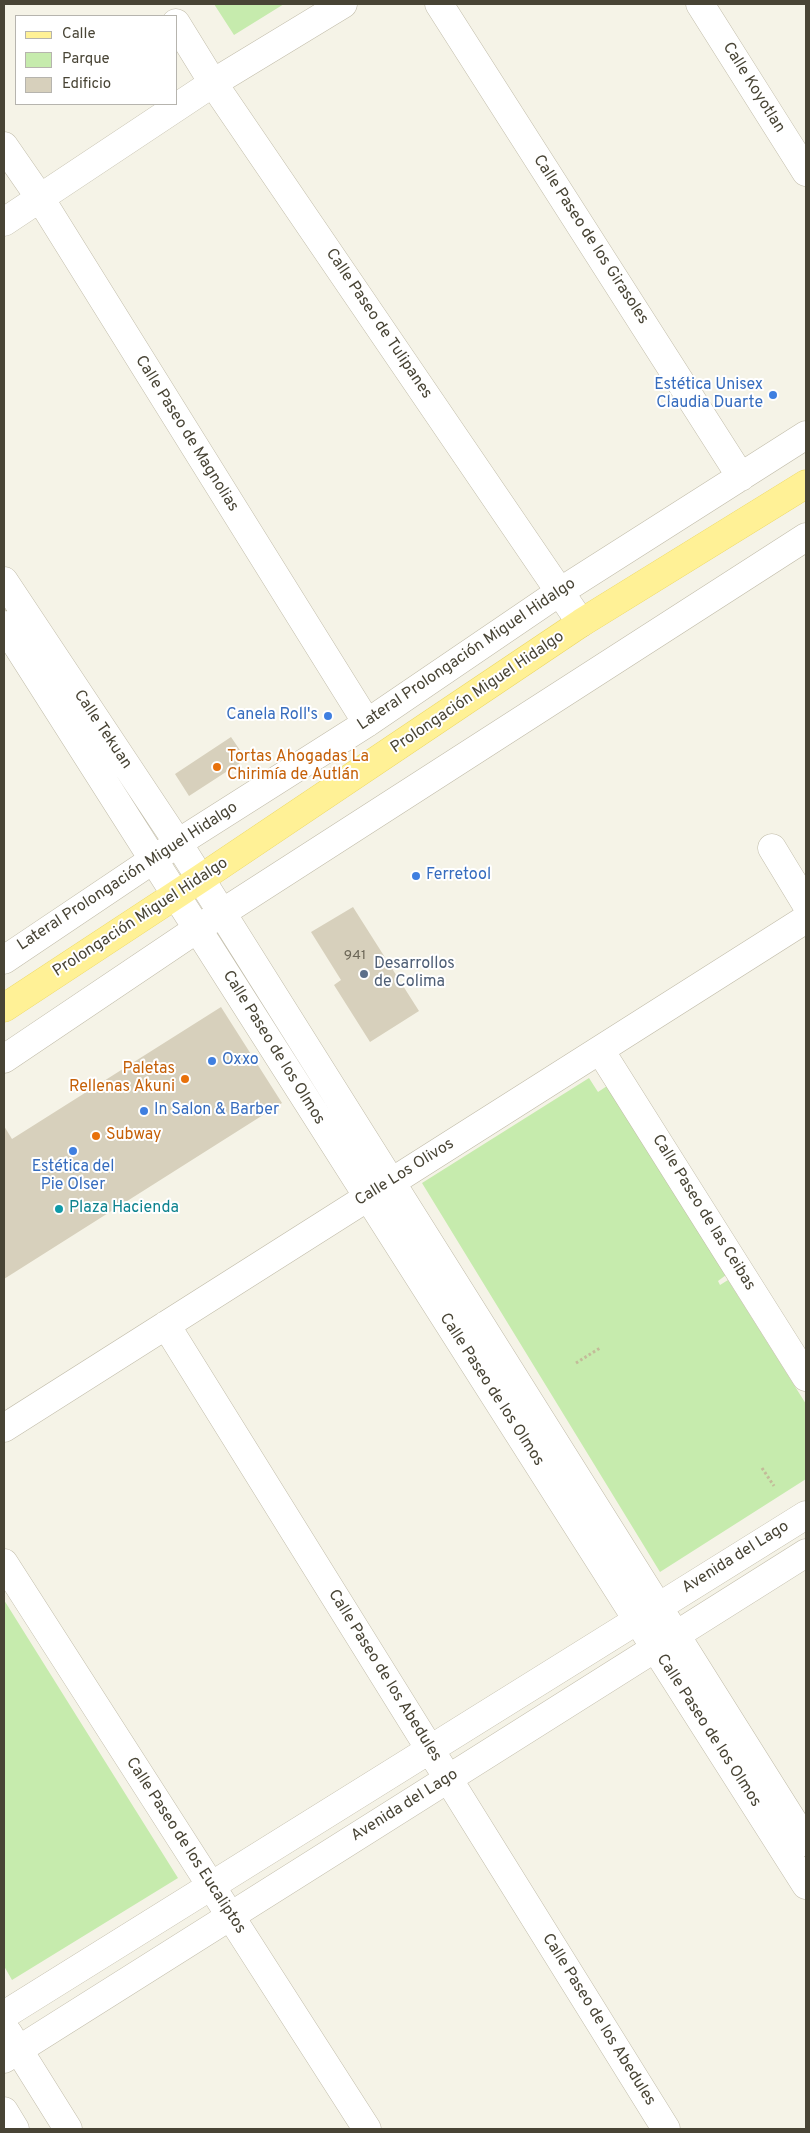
<!DOCTYPE html>
<meta charset="utf-8">
<style>
body{margin:0}
#map{position:relative;width:810px;height:2133px;overflow:hidden;background:#f5f3e7;font-family:Overpass,sans-serif}
canvas{display:block}
.frame{position:absolute;inset:0;border:5px solid #484435;pointer-events:none}
.legend{position:absolute;left:15px;top:15px;width:162px;height:90px;box-sizing:border-box;background:#fff;border:1px solid #b6b4ae;margin:0;padding:6px 9px;list-style:none;font-size:15px;color:#484435}
.legend li{display:flex;align-items:center;gap:10px;height:25px}
.legend b{width:25px;border:1px solid #b6b4ae}
</style>
<div id="map">
<canvas width="810" height="2133"></canvas>
<div class="frame"></div>
<ul class="legend">
<li><b style="height:6px;background:#fff196"></b>Calle</li>
<li><b style="height:14px;background:#c6ebad"></b>Parque</li>
<li><b style="height:14px;background:#d7d0bc"></b>Edificio</li>
</ul>
</div>
<script>
const ctx = document.querySelector('canvas').getContext('2d');
ctx.lineJoin = 'round';
function fill(path, color) { ctx.fillStyle = color; ctx.fill(path, 'evenodd'); }
function strokePath(path, color, width, dash) { ctx.strokeStyle = color; ctx.lineWidth = width; ctx.lineCap = dash ? 'butt' : 'round'; ctx.setLineDash(dash || []); ctx.stroke(path); }
function label(font, color, halo, rows, align = 'center') {
  ctx.font = font + ' Overpass,sans-serif'; ctx.lineWidth = 4; ctx.setLineDash([]); ctx.textBaseline = 'middle'; ctx.strokeStyle = halo; ctx.fillStyle = color; for (const [text, x, y, turn = 0] of rows) {
    ctx.save(); ctx.translate(x, y); ctx.rotate((+turn || 0) * Math.PI / 180); ctx.textAlign = isNaN(turn) ? turn : align; if (halo) ctx.strokeText(text, 0, 0); ctx.fillText(text, 0, 0); ctx.restore();
  }
}
const green = new Path2D(`
 M214,4h70l-50,31z
 M589,1078l9,14 9,-6 119,189 -8,6 2,4 8,-5 78,124v75l-146,93 -238,-389z
 M4,1600l174,278 -166,102 -8,-14z`);
const building = new Path2D(`
 M231,737l15,22 -57,37 -14,-22z
 M353,907l66,104 -49,31 -36,-57 7,-5 -30,-48z
 M221,1007l61,96 -278,176v-153l8,13z`);
const path = new Path2D(`
 M576,1363l24,-15
 M762,1468l12,18`);
const minor = new Path2D(`
 M439,4l302,473
 M700,4l106,168
 M176,23l37,60 368,540
 M4,146l36,52 327,525
 M4,222l209,-139 130,-79
 M4,581l174,262 628,999
 M4,625l802,1260
 M772,848l34,56
 M4,960l174,-117 189,-120 194,-132 245,-156
 M600,1050l206,327
 M4,1059l193,-130 609,-392
 M166,1325l500,804
 M4,1428l802,-509
 M4,1563l363,566
 M4,2015l802,-500
 M8,2033l60,96
 M4,2059l802,-506
 M4,2111l11,18`);
const major = new Path2D(`
 M4,1008l196,-129 381,-256 225,-139`);
const markers = [
 [773,395,5,"#3f7fe0"],
 [328,716,5,"#3f7fe0"],
 [217,767,5,"#e8710a"],
 [416,876,5,"#3f7fe0"],
 [364,974,5,"#5c6f8a"],
 [212,1061,5,"#3f7fe0"],
 [185,1079,5,"#e8710a"],
 [144,1111,5,"#3f7fe0"],
 [96,1136,5,"#e8710a"],
 [73,1151,5,"#3f7fe0"],
 [59,1209,5,"#0f9aa8"]
];
const numberNames = [
 ["941",355,956]
];
const streetNames = [
 ["Calle Koyotlan",753,88,58],
 ["Calle Paseo de los Girasoles",590,240,57],
 ["Calle Paseo de Tulipanes",378,324,56],
 ["Calle Paseo de Magnolias",186,434,58],
 ["Lateral Prolongación Miguel Hidalgo",467,655,-34],
 ["Prolongación Miguel Hidalgo",478,693,-34],
 ["Calle Tekuan",102,730,56],
 ["Lateral Prolongación Miguel Hidalgo",128,877,-33],
 ["Prolongación Miguel Hidalgo",141,918,-33],
 ["Calle Paseo de los Olmos",273,1048,58],
 ["Calle Los Olivos",405,1173,-32],
 ["Calle Paseo de las Ceibas",703,1213,58],
 ["Calle Paseo de los Olmos",491,1390,57],
 ["Avenida del Lago",736,1558,-32],
 ["Calle Paseo de los Abedules",384,1676,58],
 ["Calle Paseo de los Olmos",708,1731,57],
 ["Avenida del Lago",405,1806,-32],
 ["Calle Paseo de los Eucaliptos",185,1846,57],
 ["Calle Paseo de los Abedules",598,2020,58]
];
const shopNames = [
 ["Estética Unisex",763,386,"right"],
 ["Claudia Duarte",763,404,"right"],
 ["Canela Roll's",318,716,"right"],
 ["Ferretool",426,876],
 ["Oxxo",222,1061],
 ["In Salon & Barber",154,1111],
 ["Estética del",73,1168,"center"],
 ["Pie Olser",73,1186,"center"]
];
const foodNames = [
 ["Tortas Ahogadas La",227,758],
 ["Chirimía de Autlán",227,776],
 ["Paletas",175,1070,"right"],
 ["Rellenas Akuni",175,1088,"right"],
 ["Subway",106,1136]
];
const serviceNames = [
 ["Desarrollos",374,965],
 ["de Colima",374,983]
];
const cultureNames = [
 ["Plaza Hacienda",69,1209]
];
fill(green, '#c6ebad');
fill(building, '#d7d0bc');
strokePath(minor, '#c1bca9', 29);
strokePath(major, '#ebd65f', 29);
strokePath(path, '#c3bb99', 3, [2.5, 2.5]);
strokePath(minor, '#fff', 28);
strokePath(major, '#fff196', 28);
for (const [x, y, r, color] of markers) { const dot = new Path2D(); dot.arc(x, y, r, 0, 2 * Math.PI); ctx.fillStyle = color; ctx.fill(dot); strokePath(dot, '#fff', 2); }
label('14px', '#6c6757', null, numberNames);
label('16px', '#484435', '#fff', streetNames);
label('16px', '#366cbe', '#fff', shopNames, 'left');
label('16px', '#c56008', '#fff', foodNames, 'left');
label('16px', '#4e5e75', '#fff', serviceNames, 'left');
label('16px', '#0d838f', '#fff', cultureNames, 'left');
</script>
